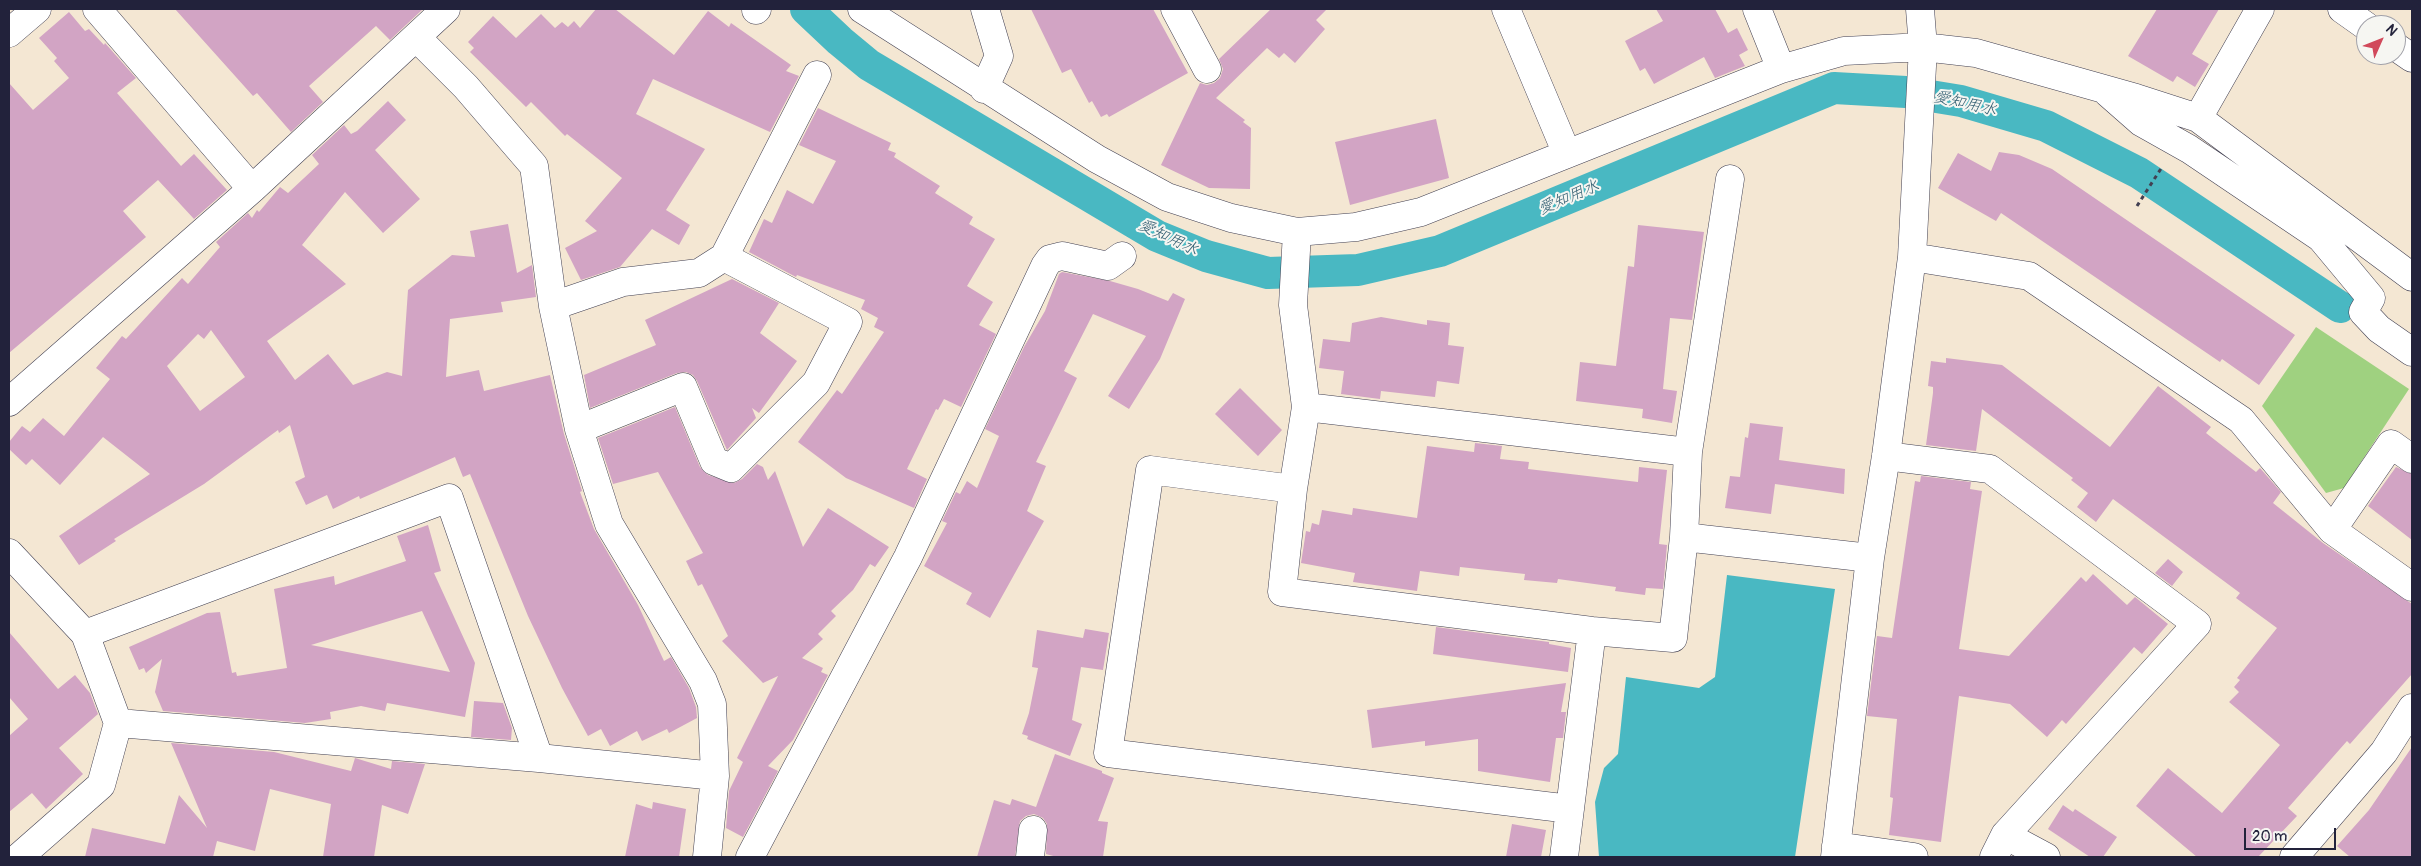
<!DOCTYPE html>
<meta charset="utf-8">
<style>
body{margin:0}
#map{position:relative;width:2421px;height:866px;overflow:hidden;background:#f4e7d3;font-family:Pangolin,sans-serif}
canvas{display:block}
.frame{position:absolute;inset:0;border:10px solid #22223b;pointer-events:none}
.north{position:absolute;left:2356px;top:15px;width:50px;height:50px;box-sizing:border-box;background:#f6f6f2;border:1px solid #a1a1a9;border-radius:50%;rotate:46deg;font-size:14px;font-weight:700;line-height:20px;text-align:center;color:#22223b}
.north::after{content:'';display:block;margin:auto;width:18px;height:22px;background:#d1495b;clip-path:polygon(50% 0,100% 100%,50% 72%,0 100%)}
.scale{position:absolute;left:2244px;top:828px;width:92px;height:22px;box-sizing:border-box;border:2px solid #22223b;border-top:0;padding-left:6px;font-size:15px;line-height:18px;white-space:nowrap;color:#22223b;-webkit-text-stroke:4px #f6f6f2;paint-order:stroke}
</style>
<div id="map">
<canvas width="2421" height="866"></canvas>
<div class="frame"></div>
<div class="north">N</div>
<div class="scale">20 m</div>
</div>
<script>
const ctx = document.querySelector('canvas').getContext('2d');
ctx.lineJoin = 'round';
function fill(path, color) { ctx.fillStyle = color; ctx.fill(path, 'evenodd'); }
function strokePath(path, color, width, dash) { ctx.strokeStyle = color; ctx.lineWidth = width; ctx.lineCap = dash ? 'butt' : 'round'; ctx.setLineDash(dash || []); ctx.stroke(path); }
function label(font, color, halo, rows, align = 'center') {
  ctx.font = font + ' Pangolin,"Klee One",sans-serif'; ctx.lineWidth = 4; ctx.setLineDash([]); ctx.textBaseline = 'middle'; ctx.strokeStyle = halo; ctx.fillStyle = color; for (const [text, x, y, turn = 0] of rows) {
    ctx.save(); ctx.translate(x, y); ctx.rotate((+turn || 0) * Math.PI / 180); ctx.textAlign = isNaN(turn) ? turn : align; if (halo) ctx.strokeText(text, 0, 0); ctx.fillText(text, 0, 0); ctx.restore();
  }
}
const green = new Path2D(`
 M2316,327l93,62 -65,99 -18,5 -64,-87z`);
const water = new Path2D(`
 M1727,575l108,14 -40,268h-196l-4,-55 9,-34 14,-14 8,-77 73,11 16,-11z`);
const canal = new Path2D(`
 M806,9l34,32 29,24 288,171 49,20 62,17 90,-3 82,-19 394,-163 72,4 55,9 85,25 93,47 201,134`);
const building = new Path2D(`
 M175,9h248l-33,31 -14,-14 -67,60 14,16 -32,30 -34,-39 -4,3z
 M596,9h19l59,46 34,-44 21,16 2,-4 60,42 -5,6 13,5 -29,56 -117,-53 -17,35 69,35 -39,61 24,15 -11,20 -27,-16 -32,38 -39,13 -16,-32 32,-17 -12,-10 37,-43 -55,-44 -2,2 -34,-34 -5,5 -56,-55 4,-4 -6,-6 25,-26 23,22 25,-24 14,14 7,-6 6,5 6,-6 6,7z
 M1031,9h122l35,64 -79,44 -2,-3 -6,3 -9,-16 -3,2 -18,-34 -9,4z
 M1271,9h56l-11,11 9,9 -30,34 -11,-10 -5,5 -12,-10 -51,50 29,22 -2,2 8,6 -1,61 -41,-1 -48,-23 39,-82 7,2 7,-2 6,-5 3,-9 -4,-10z
 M1656,9h59l13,24 9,-5 11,22 -9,5 6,11 -30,12 -11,-21 -50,27 -9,-16 -5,3 -15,-30 38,-20z
 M2157,9h62l-27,45 17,10 -14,23 -18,-11 -4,6 -45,-26z
 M69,12l16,19 4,-2 15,16 1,-2 31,35 -19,15 64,73 13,-12 33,36 -33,29 -36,-39 -35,31 23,26 -137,116v-270l24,27 36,-32 -15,-17 3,-3 -18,-20z
 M388,101l18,19 -31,30 45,49 -37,34 -38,-41 -43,53 44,39 -79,57 28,39 33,-26 25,31 34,-13 15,4 6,-86 44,-35 23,2 -5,-26 38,-7 9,49 15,-8 4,32 -35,5 2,10 -53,7 -4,58 33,-7 5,21 66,-16 14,59 18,57 -2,1 14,37 44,76 26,56 7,-4 18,31 7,19 1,11 -28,15 -2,-4 -25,12 -5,-10 -27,15 -9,-17 -13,7 -26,-48 -34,-72 -58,-142 -7,3 -8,-20 -95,42 -1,-3 -26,13 -6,-14 -21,10 -11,-23 10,-5 -15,-52 -11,8 -1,-3 -74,54 -90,55 2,2 -37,24 -20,-29 91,-62 -47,-37 -43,48 -28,-26 -6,6 -17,-16v-7l13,-16 8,6 13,-14 21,18 46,-57 -14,-11 26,-32 4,3 56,-61 6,6 32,-37 -4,-5 32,-29 4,5 5,-8 2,2 21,-25 8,6 31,-29 -7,-9 32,-30 7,9 6,-3zM211,330l34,47 -45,34 -33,-45 31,-32 6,5z
 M818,108l73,35 -3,7 8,3 -2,4 46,29 -5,7 38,24 -4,7 26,15 -28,47 26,16 -14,23 17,9 -35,73 -17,-8 -6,11 -2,-1 -29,60 20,10 -13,29 -68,-30 -48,-36 39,-52 5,4 42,-62 -10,-5 4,-9 -17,-9 4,-9 -68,-25 -1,2 -47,-25 15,-33 8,4 15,-33 26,14 23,-43 -37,-16z
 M1436,119l13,59 -99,27 -15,-63z
 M1999,152l20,3 33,14 243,166 -36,50 -37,-26 -2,3 -219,-149 -5,8 -58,-33 20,-35 33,18z
 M1638,225l66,7 -12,88 -22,-2 -7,71 14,2 -5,32 -30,-5 1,-9 -67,-8 4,-39 36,4 12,-100 6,1z
 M1062,272l48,9 28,8 30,12 5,-8 12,6 -25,60 -31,50 -21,-13 38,-60 -53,-22 -29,57 13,7 -41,84 10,4 -19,45 17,10 -54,97 -24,-14 6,-11 -48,-27 23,-43 -5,-2 14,-29 4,2 7,-13 10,7 22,-52 -14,-7 39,-82 21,-36 14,-37z
 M732,279l47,24 -19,30 37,28 -38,52 -7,-5 4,10 -29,32 -30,-69 -4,-6 -7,-3 -9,1 -87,35 -6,-33 72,-30 -11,-25z
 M1381,317l46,8v-5l23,3 -2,22 16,2 -5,37 -22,-3 -2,16 -54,-6 -1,8 -39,-5 3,-23 -25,-3 4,-29 27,3 2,-19z
 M1946,358l56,7 108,82 48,-61 53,41 -5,6 50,39 4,-4 21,24 -8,11 50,40 89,61v70l-62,70 -3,-3 -59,67 9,8 -39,41h-61l-61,-51 32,-38 54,45 58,-68 -51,-43 10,-10 -5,-5 6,-7 -3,-2 40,-50 -41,-30 4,-5 -127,-94 -17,23 -19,-15 11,-14 -17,-13 2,-2 -91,-69 -6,42 -50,-6 7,-52v-6l-5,-1 3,-25 15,2z
 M1240,388l42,42 -24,26 -43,-42z
 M675,407l25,60 8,8 26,8 8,-4 15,-15 6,3 5,13 7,-9 28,76 25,-39 61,39 -14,20 -5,-3 -17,26 -22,21 5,5 -18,18 5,5 -21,19 21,10 -2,4 7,3 -35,65 -25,26 10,5 -35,66 -17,-9 3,-37 14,-29 -6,-4 41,-82 -15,7 -41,-42 6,-5 -26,-52 -4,2 -12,-25 17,-8 -45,-81 -45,12 -15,-46z
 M1750,423l33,4 -4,33 66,9 -1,25 -69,-10 -4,30 -46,-6 5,-32 10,1 5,-40 3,1z
 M1475,443l27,3 -2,13 29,3 -1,7 110,13 1,-15 28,3 -8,74 8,1 -4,44 -17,-1 -1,7 -30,-4 1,-4 -58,-8 -1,4 -33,-3 1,-6 -65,-7 -1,9 -39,-5 -3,20 -64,-9 2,-9 -54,-10 5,-32 4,1 2,-9 7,2 3,-15 30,5 1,-7 64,10 10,-72 47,6z
 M2396,467l16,7v66l-44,-34z
 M1921,476l50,6 -1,7 12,2 -23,158 50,7 72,-79 5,5 7,-8 34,31 8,-8 33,27 -26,30 -8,-7 -68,77 -4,-4 -15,17 -37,-33 -51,-8 -18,146 -52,-7 4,-37 -3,-1 7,-78 -30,-3 10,-80 15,2 23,-157 5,1z
 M428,525l13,46 -7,2 41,90 -10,54 -78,-14 -2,8 -24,-5 -31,6 1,7 -26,4 -142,-12 -8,-19 7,-33 -16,14 -2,-5 -5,2 -10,-23 78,-34 13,-1 12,61 4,-1 1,4 50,-8 -13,-79 60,-13 1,9 71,-24 -9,-25zM422,611l28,61 -139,-27z
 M2168,559l15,13 -11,14 -17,-13z
 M1436,627l113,15v2l22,4 -3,24 -135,-18z
 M1085,629l24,4 -6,37 -22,-3 -9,53 10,4 -12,32 -43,-17 1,-3 -6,-2 7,-21 9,-45 -6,-1 5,-37 46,8z
 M9,632l49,57 17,-14 15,18 8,21 -39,34 24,26 -37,35 -14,-16 -23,19v-76l19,-17 -19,-22z
 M1566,683l-5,29h5l-3,26h-7l-6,44 -72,-11v-32l-53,7v-5l-53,7 -5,-38z
 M474,701l29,2 9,25 -1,12 -40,-3z
 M171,743l103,9 77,19 4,-13 36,11 1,-8 33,3 -17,50 -26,-9 -8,52h-51l8,-53 -61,-15 -15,62 -38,-10 -4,16h-128l7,-29 73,16 14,-49 28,33z
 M2412,747v110h-62l-13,-11 32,-36z
 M1055,754l47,17v2l12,5 -16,43 10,1 -5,35h-46l-11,-3 1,-30 -4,-6 -9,-4 -8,2 -6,5 -5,36h-38l17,-57 16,5 2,-6 24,8z
 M653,802l33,7 -7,48h-54l11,-53 16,5z
 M2063,805l10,7 2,-3 42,28 -14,20h-13l-42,-28z
 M1512,824l34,6 -5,27h-35z`);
const path = new Path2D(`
 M2137,206l25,-39`);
const minor = new Path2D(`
 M97,9l155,180
 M862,9l235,150 70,38 64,21 66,14 59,-5 65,-15 360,-143 63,-18 79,-4 53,6 160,45 62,20 214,159
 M1175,9l32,60
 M1506,9l61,145
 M1757,9l24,60
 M2342,9l24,17
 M756,10l1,-1
 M9,33l28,-24
 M416,37l50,50 68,79 19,140 26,123 30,95 94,157 9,23 3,72 -8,81
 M2396,47l16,11
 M984,89l15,-33 -14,-47
 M2108,93l33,29 48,27 132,89 50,60 -8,14 16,17 33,23
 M2198,118l62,-109
 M1297,232l-4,73 13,102 -13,82 -11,103 310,39 81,7 11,-101 4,-85 42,-273
 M1912,257l117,19 212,144 91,110
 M553,306l70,-24 76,-9 25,-16 93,-182
 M9,402l243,-213 194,-180
 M1306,407l382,45
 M579,429l104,-42 31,74 17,7 85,-85 32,-61 -124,-65
 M1886,456l104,13 207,155 -192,211 -11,22
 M2412,459l-21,-15 -59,86 80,57
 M1293,489l-143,-19 -42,283 462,56
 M1684,537l186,21
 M9,553l76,81 33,89 -17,62 -82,72
 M85,634l364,-136 90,260
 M118,723l421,35 176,18
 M2005,835l41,22
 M1836,846l78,11
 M750,857l158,-300 137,-291 5,-7 12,-3 46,10 14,-10
 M1030,857l3,-27
 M1564,857l28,-226
 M1835,857l35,-299 16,-102 26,-199 11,-210 -3,-38
 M2294,857l90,-105 28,-44`);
const waterNames = [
 ["愛知用水",1965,104,13],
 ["愛知用水",1569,198,-23],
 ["愛知用水",1168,238,25]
];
fill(green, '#9fd180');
fill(water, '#49b8c2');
strokePath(canal, '#49b8c2', 32);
fill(building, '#d2a4c4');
strokePath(minor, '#424052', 29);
strokePath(path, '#424052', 3, [4, 4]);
strokePath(minor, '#fff', 28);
label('italic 16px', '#325e71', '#f6f6f2', waterNames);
</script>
